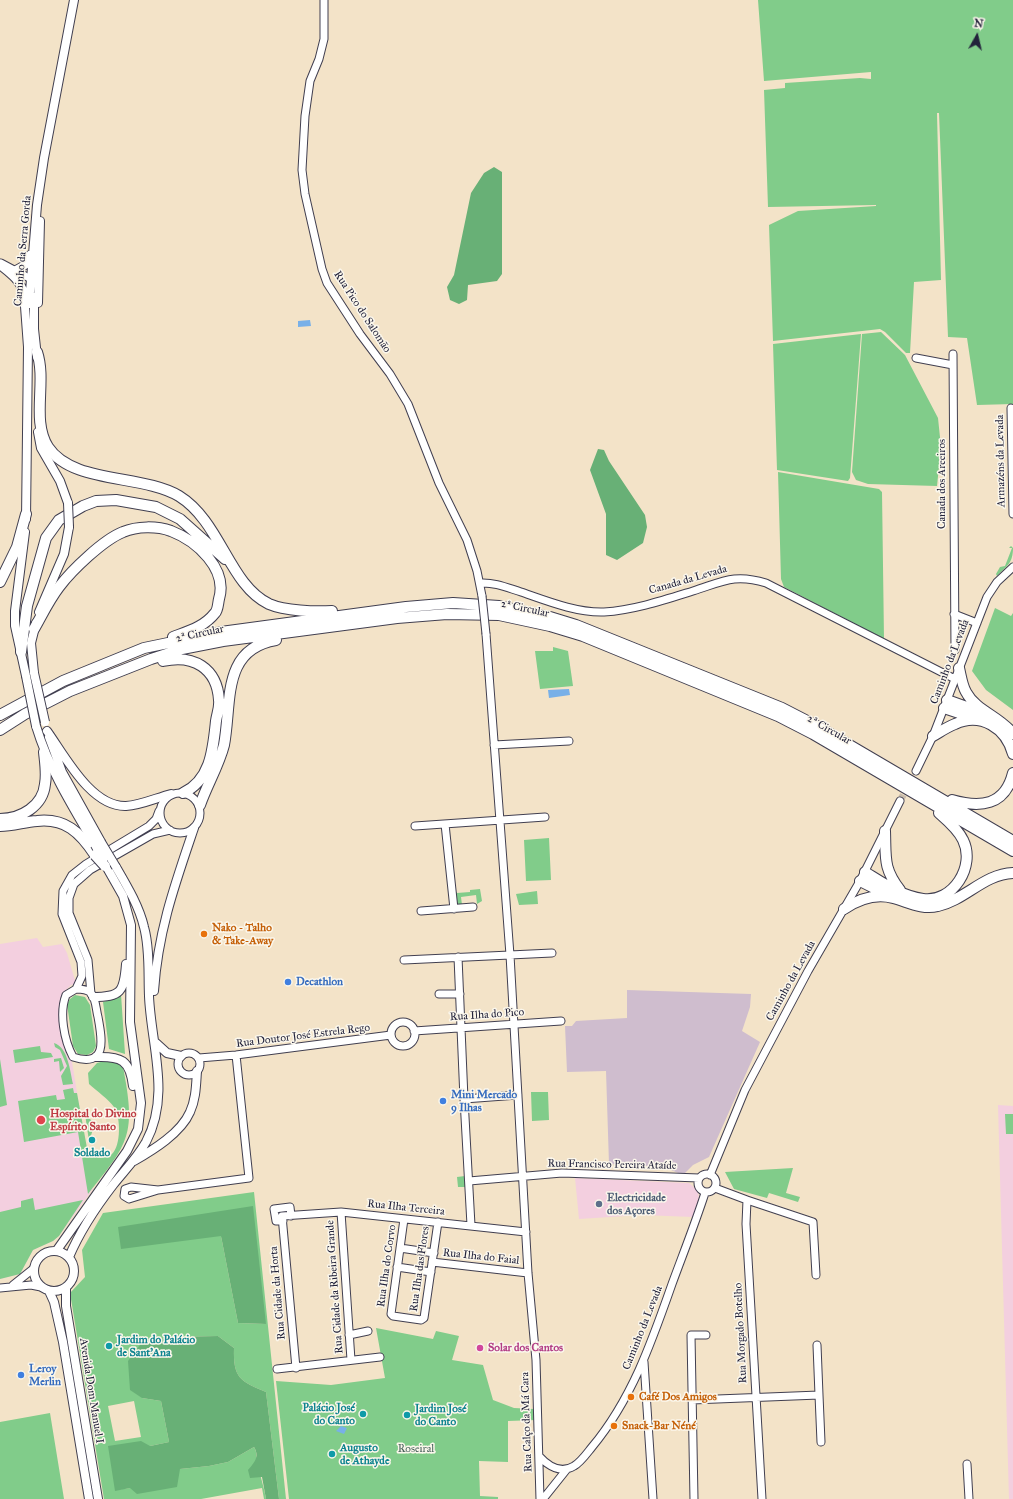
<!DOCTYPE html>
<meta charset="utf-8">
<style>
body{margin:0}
#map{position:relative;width:1013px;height:1499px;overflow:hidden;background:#f3e3c8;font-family:"IM FELL Great Primer",serif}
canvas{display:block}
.north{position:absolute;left:957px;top:16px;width:40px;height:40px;-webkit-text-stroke:3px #fbf7ec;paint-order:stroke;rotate:8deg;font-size:11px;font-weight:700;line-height:16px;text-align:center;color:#22223b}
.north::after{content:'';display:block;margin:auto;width:14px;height:18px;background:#22223b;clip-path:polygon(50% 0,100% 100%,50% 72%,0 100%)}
</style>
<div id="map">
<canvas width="1013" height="1499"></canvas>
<div class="north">N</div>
</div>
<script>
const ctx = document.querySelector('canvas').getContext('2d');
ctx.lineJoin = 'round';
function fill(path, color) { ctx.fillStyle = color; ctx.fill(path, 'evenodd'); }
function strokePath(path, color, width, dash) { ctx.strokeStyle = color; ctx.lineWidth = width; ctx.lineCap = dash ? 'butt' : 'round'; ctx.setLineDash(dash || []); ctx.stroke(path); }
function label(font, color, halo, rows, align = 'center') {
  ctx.font = font + ' "IM FELL Great Primer",serif'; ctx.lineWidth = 3; ctx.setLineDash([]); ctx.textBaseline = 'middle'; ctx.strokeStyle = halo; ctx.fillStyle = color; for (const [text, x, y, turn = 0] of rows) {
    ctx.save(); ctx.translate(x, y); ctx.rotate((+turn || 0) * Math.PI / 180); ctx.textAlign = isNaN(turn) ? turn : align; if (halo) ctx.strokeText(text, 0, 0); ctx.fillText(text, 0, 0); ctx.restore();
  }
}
const built = new Path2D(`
 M37,938l6,9 19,-3 5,9 9,31 -5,1 -7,7 -5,13 5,42 8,15 21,127 -34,47 -6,5 -20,9 -13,24 -20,5v-335z
 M998,1105l15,1v393h-4z
 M575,1178l114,5 9,8 1,8 -6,18 -51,-2 -63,4z`);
const industrial = new Path2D(`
 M627,990l124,4 -1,13 -8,24 18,11 -51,115 -16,8 -10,10 -19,-8 -55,-3 -3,-93 -39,1 -2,-46h7l4,-5 51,-3z`);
const green = new Path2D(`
 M758,0h255v404l-36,1 -10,-67 -19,-1 -9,-224h-2l4,167 -27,2 -4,71h-4l-21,-21 -5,-3 -107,12 -4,-116 29,-14 78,-5v-1l-108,2 -4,-117 21,-2v-5l75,-5 11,1v-7l-107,9z
 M881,332l24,23 33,63 3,29 -4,39 -69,-2 -12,-4 -4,-8 10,-138z
 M861,334l-11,144 -2,3 -71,-11 -4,-126z
 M778,472l101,17 3,3 2,147 -100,-52 -3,-8z
 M1011,546l2,2c0,15 -6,18 -16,28l-1,-2 4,-7 5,-1 7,-18h-3z
 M995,608l16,8 2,-3v97l-27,-20 -14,-19z
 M553,647l15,4 5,35 -33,3 -5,-38h18z
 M549,838l2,42 -25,1 -2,-41z
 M480,889l2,12 -5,3 -1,-9 -15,2 1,8h-4l-3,-3 -1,-8 3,-2v1l13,-1v-2z
 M537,891l1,13 -19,1 -3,-11z
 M121,994l4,60 -16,-5 -6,-47 14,-4z
 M75,995l10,2 5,8 6,41 -3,6 -6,3 -9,-1 -5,-8 -6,-42 3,-5z
 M54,1043c14,4 16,28 19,41l-10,1 -2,-9 6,-10 -7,-16 -5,-3z
 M40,1046l1,6 10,1 2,4 -38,6 -2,-13z
 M61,1058l3,10 -4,4 -1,-11 -5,1v-3z
 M0,1059l7,46 -7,2z
 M111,1059l12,8c13,67 7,75 -35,127l-10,-62 -54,10 -6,-41 38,-6 1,5 8,-1 -2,-9 10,-2 1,5h3l10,55 4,6 9,4 12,-4c9,-8 9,-37 2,-47 -6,-8 -17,-16 -25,-23l-1,-11 9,-10z
 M531,1092h17l1,28 -17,1z
 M85,1114l10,10 -6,17z
 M1005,1114h8v20h-7z
 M793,1168l-7,25 14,4 -2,5 -29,-9 -2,5 -33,-9 -9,-17z
 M465,1176l1,11h-8l-1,-10z
 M254,1192l32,307h-7l-13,-107c-26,-11 -33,-14 -32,-44l-16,-12 -47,1 -29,61 19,3 8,41 -19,4 -35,44 15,-2 50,-19 29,-3 19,-4 26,-15c4,6 1,10 3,16 3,12 7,24 9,36h-2l-2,-11 -61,11h-97l-34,-206 15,-16 -3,-27 21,-37zM221,1236l45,88 -28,-1zM134,1401l7,36 -26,4 -7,-35z
 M33,1198l2,12 48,-10 -24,36 -6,5 -20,9 -13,24 -20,5v-67l21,-5v-6z
 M376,1328l57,11 3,-8 23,5 -7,24 31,5 10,35 21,8 20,1 2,11 -28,1v41l-29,-1 1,35 18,1v2h-209l-13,-118 55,4 54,-7z
 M50,1413l14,86h-64v-77z`);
const forest = new Path2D(`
 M494,167l8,5v102l-5,7 -29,4 -1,15 -8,4 -9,-4 -3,-13 7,-12 17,-82 13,-20z
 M598,449l6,1 5,11 36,54 2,12 -4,16 -26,17 -11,-5v-41l-16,-44z
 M253,1206l13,118 -28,-1 -17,-87 -100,13 -3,-22z
 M218,1336l16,12c-1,30 6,33 32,44l13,107h-13l-4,-22 -12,1 -2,-8c6,-7 12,-13 6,-23l-26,15 -19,4 -29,3 -3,18 -40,7 -7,-6 -15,3 -7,-45 33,-5 9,5 19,-4 -8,-41 -19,-3 -12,-8 -2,-29 12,-16 31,-8z`);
const water = new Path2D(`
 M310,320l1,6 -13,1v-6z
 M569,689l1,6 -21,3 -1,-8z
 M341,1426l6,2 -3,6 -8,-3z`);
const minorTunnel = new Path2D(`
 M900,801l16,-30`);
const minor = new Path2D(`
 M324,0v39l-5,20 -9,22 -5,35 -3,54 3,24 17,75 5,14 33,51 30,40 18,30 31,79 28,57 10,31 5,25
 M1,263l30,16
 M953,354l2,296
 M916,358l37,7
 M1011,408l2,106
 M480,583c15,-1 28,5 41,9 26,9 56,21 83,20 30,-2 60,-12 89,-21 29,-9 41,-18 73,-8l189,96
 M954,614l23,9
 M486,634l24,321 18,318 8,87 4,139
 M494,745l75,-4
 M916,771l17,-35 54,-139 10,-15 16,-15
 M160 813a20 20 0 1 1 40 0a20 20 0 1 1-40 0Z
 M445,824l9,85
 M415,826l130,-9
 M421,911l52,-4
 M458,957l6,142 7,126
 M404,960l148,-7
 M76,989l6,-13 -1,-14 -19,-48 1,-23 9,-16 14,-11 63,-38 7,-7 3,-8
 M76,989c5,0 11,0 15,4 5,5 5,17 7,24 4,22 10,51 -25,40 -9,-17 -14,-44 -7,-62z
 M91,994l-3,-34 -19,-47v-15l5,-14 16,-14 63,-36 17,-4
 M439,994h21
 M391 1034a12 12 0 1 1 24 0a12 12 0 1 1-24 0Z
 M414,1031l147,-10
 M178 1064a11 11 0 1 1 22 0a11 11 0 1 1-22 0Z
 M199,1058l37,-3 155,-20
 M464,1099l54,-4
 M698 1183a9 9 0 1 1 18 0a9 9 0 1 1-18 0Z
 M710,1175l35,-85 63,-119 52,-90 40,-80
 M469,1181l93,-8 137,5
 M715,1188l32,12 -1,24 16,275
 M158,1190l-29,9 -5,-3 1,-7 6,-2 27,3 91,-12 -13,-123
 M747,1200l66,22 3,53
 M341,1212l10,148
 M404,1219l-13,95 2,2 28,4 3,-2 14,-96
 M283,1221h-7l-2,-12 16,-2 1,9
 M400,1248l34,5
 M432,1262l96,11
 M397,1267l34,5
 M13,1285l20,-16
 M0,1288l31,-3 10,2
 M349,1335l19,-4
 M644,1362l9,137
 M296,1368l-14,-152 59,-4 185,20
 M277,1369l103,-12
 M819,1395l2,47
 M692,1400l127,-5 -2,-50
 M539,1456c9,10 22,18 35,10 7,-4 13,-13 18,-19 40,-48 60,-106 80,-163 11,-30 23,-60 33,-91
 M967,1464l2,35
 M543,1499l24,-30
 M694,1499l-3,-164h15`);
const major = new Path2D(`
 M0,265c10,8 20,15 24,28l4,54 -2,172
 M16,270l9,-5 5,-10
 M34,297v32l3,28
 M38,303l2,-82
 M29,304l8,-99 7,-47 30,-158
 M38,432l3,16 19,33 8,22
 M25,532l-10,79v15l11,50
 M39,612l25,-58 5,-27
 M34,673l-3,-30 5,-20
 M36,726c13,43 36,80 59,119
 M47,731c18,25 44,76 79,75 15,-1 30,-8 45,-12
 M49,737l13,35 39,70
 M154,991c4,-60 21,-107 40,-163
 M93,997c28,0 31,-5 33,-33
 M156,1043l11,10 14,3
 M96,1057c25,-1 34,3 37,29
 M134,1161c19,-11 47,-28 56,-49 6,-13 6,-27 7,-41
 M57,1250l70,-99 11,-22 3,-26 -11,-81 1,-97 -8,-29 -17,-30
 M34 1271a20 20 0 1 1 40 0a20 20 0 1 1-40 0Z
 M69,1257c11,-26 27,-50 44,-72 11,-14 24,-27 33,-43 25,-47 5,-97 3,-146 -1,-22 1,-47 -5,-69 -5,-21 -17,-41 -28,-60
 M66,1287v19l32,193
 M49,1291l5,11 9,40 26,157`);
const highway = new Path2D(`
 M37,352c10,30 -6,68 11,95 24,37 94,27 131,49 42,26 50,89 90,108 16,7 46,8 63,7
 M0,582l17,-35 9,-33
 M34,629c8,-14 15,-29 25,-42 13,-17 44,-47 64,-55 14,-6 34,-6 48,-1 26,10 57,38 48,68 -1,4 -1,11 -4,14 -11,14 -26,18 -42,24
 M21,652l6,-46 19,-68 13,-18 24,-14 13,-5 20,-1 40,7 24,12 45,40
 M163,661c30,-7 54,7 56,39 1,7 -2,14 -3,21 -3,28 -5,59 -33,72
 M959,668c2,8 3,17 7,24 10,19 35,25 47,42
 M947,700l36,13
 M944,708l30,10
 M0,715l63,-34 81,-33 77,-16 185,-25 47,-4 46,3 51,11 26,8 206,83 35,18 196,115
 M0,730l25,-16 45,-23 81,-32 31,-10 41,-8 174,-23 50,-4 52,1 51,11 33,10 195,80 35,18 200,117
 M933,736c7,-4 14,-9 22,-12 26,-12 51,4 58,30
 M952,800c28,8 53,6 61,-27
 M200,805c7,-20 19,-40 24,-60 8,-42 -3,-96 52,-105
 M0,819c21,0 43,-13 45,-35 2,-10 0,-22 -1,-32
 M0,826c13,0 24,-4 37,-5 28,-3 43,11 58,34
 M885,831c1,27 -2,37 15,59
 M865,872c18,11 36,24 58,27 30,4 53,-33 40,-59 -5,-11 -16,-20 -24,-27
 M860,881l28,14
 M844,909c15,-10 31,-16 49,-11 15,4 29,12 45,8 27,-6 46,-32 75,-33`);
const minorBridge = new Path2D(`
 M482,596l4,38`);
const majorBridge = new Path2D(`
 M68,503l1,24
 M34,673l11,49
 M26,676l10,50
 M101,842l15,25
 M95,845l8,15`);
const highwayBridge = new Path2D(`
 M95,855l10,11`);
const markers = [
 [204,934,4,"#e8710a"],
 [288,982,4,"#3f7fe0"],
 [443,1101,4,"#3f7fe0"],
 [41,1120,5,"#e0444e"],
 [92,1140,4,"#0f9aa8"],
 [599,1204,4,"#5c6f8a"],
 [109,1346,4,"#0f9aa8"],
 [480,1348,4,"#d1479c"],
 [21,1375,4,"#3f7fe0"],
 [631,1397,4,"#e8710a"],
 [363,1414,4,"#0f9aa8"],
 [407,1415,4,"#0f9aa8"],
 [614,1426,4,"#e8710a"],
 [332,1454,4,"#0f9aa8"]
];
const streetNames = [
 ["Caminho da Serra Gorda",23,251,-85],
 ["Rua Pico do Salomão",362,312,57],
 ["Armazéns da Levada",1001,461,-91],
 ["Canada dos Areeiros",942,484,-90],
 ["Canada da Levada",688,580,-16],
 ["2ª Circular",525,609,12],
 ["2ª Circular",200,634,-12],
 ["Caminho da Levada",950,662,-69],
 ["2ª Circular",829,730,30],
 ["Caminho da Levada",791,981,-61],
 ["Rua Ilha do Pico",487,1015,-4],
 ["Rua Doutor José Estrela Rego",303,1036,-7],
 ["Rua Francisco Pereira Ataíde",612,1165,1],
 ["Rua Ilha Terceira",406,1208,6],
 ["Rua Ilha do Faial",481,1257,6],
 ["Rua Ilha do Corvo",387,1266,-82],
 ["Rua Ilha das Flores",420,1269,-82],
 ["Rua Cidade da Ribeira Grande",335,1287,-94],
 ["Rua Cidade da Horta",278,1293,-95],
 ["Caminho da Levada",643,1328,-68],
 ["Rua Morgado Botelho",741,1333,-93],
 ["Avenida Dom Manuel I",91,1391,81],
 ["Rua Calço da Má Cara",527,1422,-92]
];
const foodNames = [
 ["Nako - Talho",212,928],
 ["& Take-Away",212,941],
 ["Café Dos Amigos",639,1397],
 ["Snack-Bar Néné",622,1426]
];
const shopNames = [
 ["Decathlon",296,982],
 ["Mini Mercado",451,1095],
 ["9 Ilhas",451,1108],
 ["Leroy",29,1369],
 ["Merlin",29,1382]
];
const healthNames = [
 ["Hospital do Divino",50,1114],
 ["Espírito Santo",50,1127]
];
const cultureNames = [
 ["Soldado",92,1153,"center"],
 ["Jardim do Palácio",117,1340],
 ["de Sant'Ana",117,1353],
 ["Palácio José",355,1408,"right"],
 ["do Canto",355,1421,"right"],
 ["Jardim José",415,1409],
 ["do Canto",415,1422],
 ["Augusto",340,1448],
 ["de Athayde",340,1461]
];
const serviceNames = [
 ["Electricidade",607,1198],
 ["dos Açores",607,1211]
];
const hotelNames = [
 ["Solar dos Cantos",488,1348]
];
const parkNames = [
 ["Roseiral",416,1449]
];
fill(built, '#f3cfdf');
fill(industrial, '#cfbdce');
fill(green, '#81cc8a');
fill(forest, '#68b076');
fill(water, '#78b0e8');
strokePath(minorTunnel, '#c9bcac', 7, [7, 3.5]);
strokePath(minor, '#413f50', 9);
strokePath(major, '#413f50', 10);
strokePath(highway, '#413f50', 12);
strokePath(minor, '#fff', 7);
strokePath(major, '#fff', 8);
strokePath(highway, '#fff', 10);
strokePath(minorBridge, '#413f50', 9, []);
strokePath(majorBridge, '#413f50', 10, []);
strokePath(highwayBridge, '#413f50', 12, []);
strokePath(minorBridge, '#fff', 7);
strokePath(majorBridge, '#fff', 8);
strokePath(highwayBridge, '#fff', 10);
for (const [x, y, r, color] of markers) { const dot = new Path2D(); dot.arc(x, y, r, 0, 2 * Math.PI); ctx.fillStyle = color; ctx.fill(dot); strokePath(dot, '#fbf7ec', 1.5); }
label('11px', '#22223b', '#fbf7ec', streetNames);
label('bold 11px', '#c56008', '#fbf7ec', foodNames, 'left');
label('bold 11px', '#366cbe', '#fbf7ec', shopNames, 'left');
label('bold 11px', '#be3a42', '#fbf7ec', healthNames, 'left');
label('bold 11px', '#0d838f', '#fbf7ec', cultureNames, 'left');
label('bold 11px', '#4e5e75', '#fbf7ec', serviceNames, 'left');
label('bold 11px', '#b23c85', '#fbf7ec', hotelNames, 'left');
label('11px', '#435e57', '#fbf7ec', parkNames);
</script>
